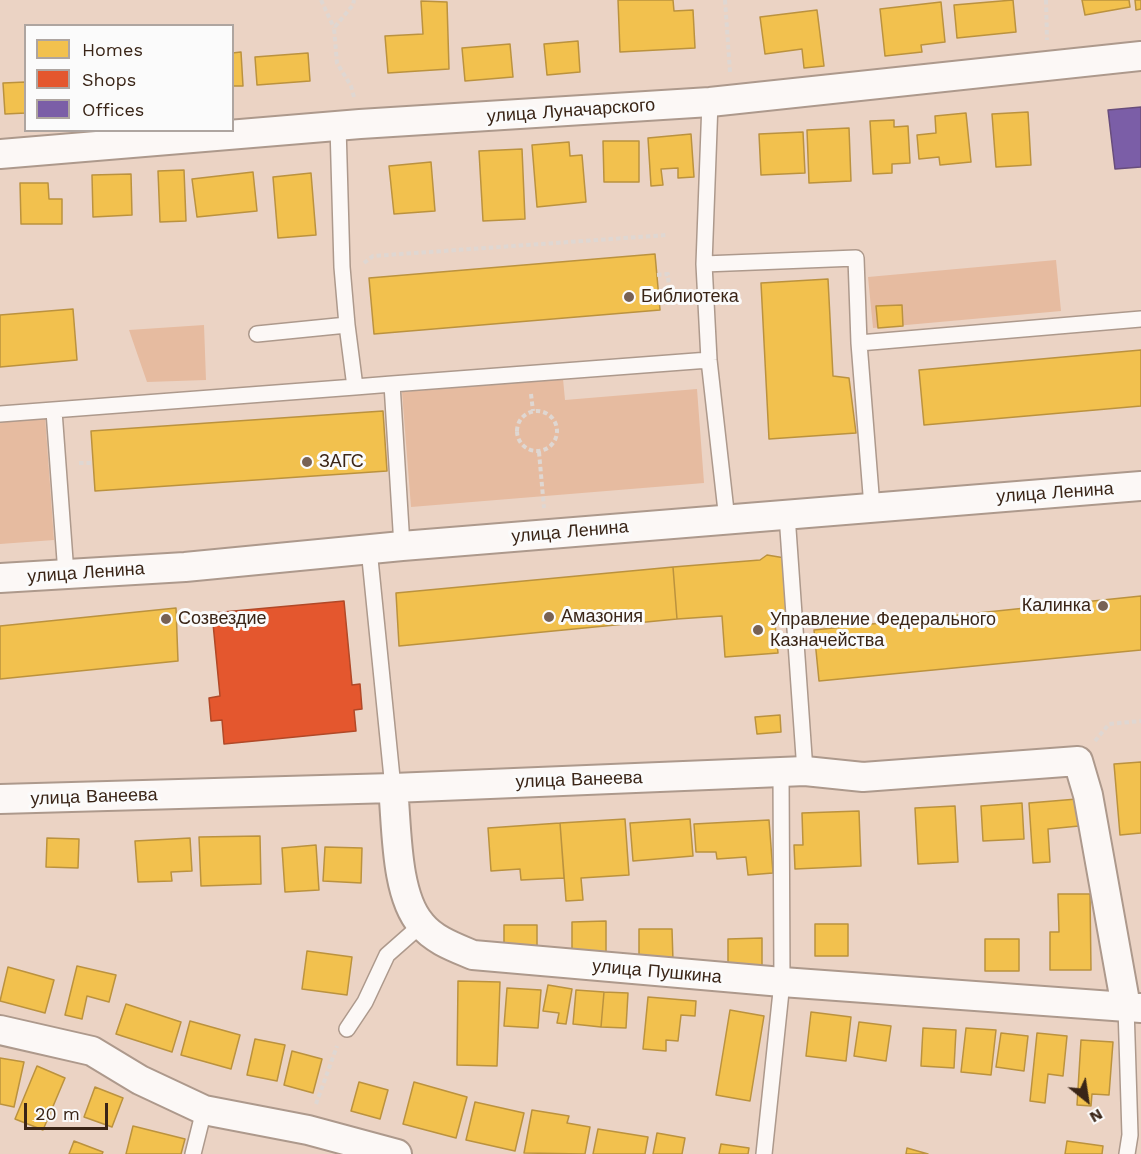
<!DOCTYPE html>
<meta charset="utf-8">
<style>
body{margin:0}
#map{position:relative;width:1141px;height:1154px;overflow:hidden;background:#ebd3c4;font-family:"Work Sans",sans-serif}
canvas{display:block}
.legend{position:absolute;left:24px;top:24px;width:210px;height:108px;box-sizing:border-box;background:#fbfbfb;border:2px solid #aea5a0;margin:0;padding:8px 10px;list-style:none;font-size:18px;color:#3a2517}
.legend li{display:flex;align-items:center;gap:12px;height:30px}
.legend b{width:30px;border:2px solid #aea5a0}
.north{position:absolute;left:1057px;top:1070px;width:60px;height:60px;-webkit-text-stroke:4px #fbfbfb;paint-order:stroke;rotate:150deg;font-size:16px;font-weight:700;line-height:24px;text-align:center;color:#3a2517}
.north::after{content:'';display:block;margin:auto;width:21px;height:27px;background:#3a2517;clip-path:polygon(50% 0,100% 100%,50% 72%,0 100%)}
.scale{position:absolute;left:24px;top:1103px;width:84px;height:27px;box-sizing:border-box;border:3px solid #3a2517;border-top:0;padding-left:8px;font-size:18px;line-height:21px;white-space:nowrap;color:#3a2517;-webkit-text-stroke:4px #fbfbfb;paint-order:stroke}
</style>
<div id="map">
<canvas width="1141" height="1154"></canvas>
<ul class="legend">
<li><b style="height:16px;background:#f2c14e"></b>Homes</li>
<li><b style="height:16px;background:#e4572e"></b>Shops</li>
<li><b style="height:16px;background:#7b5ea7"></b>Offices</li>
</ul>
<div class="north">N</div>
<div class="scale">20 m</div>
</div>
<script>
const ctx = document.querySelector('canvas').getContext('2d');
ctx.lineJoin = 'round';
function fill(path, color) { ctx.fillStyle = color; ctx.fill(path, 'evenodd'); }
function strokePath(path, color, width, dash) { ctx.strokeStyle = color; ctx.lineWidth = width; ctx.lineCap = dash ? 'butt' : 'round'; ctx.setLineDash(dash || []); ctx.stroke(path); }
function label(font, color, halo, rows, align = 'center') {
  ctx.font = font + ' "Work Sans",sans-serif'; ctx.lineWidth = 6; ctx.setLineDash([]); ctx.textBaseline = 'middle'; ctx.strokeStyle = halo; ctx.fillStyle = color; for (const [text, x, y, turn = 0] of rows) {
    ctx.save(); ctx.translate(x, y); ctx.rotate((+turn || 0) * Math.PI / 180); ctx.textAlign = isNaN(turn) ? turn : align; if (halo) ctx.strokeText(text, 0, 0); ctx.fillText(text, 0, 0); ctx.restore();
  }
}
const green = new Path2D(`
 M1056,260l5,51 -188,17 -5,-51z
 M204,325l2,55 -59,2 -18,-52z
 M563,379l2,21 132,-11 7,94 -293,24 -9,-115z
 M45,416l9,124 -54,4v-124z`);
const homes = new Path2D(`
 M618,0h55l1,11 19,-1 2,38 -75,4z
 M1013,0l3,32 -59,6 -3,-33z
 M1082,0h47l1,7 -45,8z
 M1135,0h6v9l-5,1z
 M421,1l26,1 2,67 -61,4 -3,-37 38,-2z
 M941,2l4,40 -24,3 1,7 -37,4 -5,-47z
 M817,10l7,56 -20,2 -2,-19 -37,5 -5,-37z
 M578,41l2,31 -33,3 -3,-31z
 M510,44l3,33 -48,4 -3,-33z
 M241,52l2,34h-11v-33z
 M308,53l2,28 -53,4 -2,-28z
 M26,82v31l-21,1 -2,-31z
 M1028,112l3,53 -35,2 -4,-53z
 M966,113l5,49 -31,3 -1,-8 -20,2 -2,-24 19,-2 -1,-17z
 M894,120v7l14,-1 2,37 -18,1v9l-19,1 -3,-53z
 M849,128l2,53 -42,2 -2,-53z
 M803,132l2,41 -44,2 -2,-41z
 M691,134l3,43 -16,1v-10l-17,1 2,16 -12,1 -3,-48z
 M603,141h36v41h-35z
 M569,142l1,14 12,-1 4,47 -49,5 -5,-62z
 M522,149l3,70 -42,2 -4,-70z
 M431,162l4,49 -41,3 -5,-48z
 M184,170l2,51 -26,1 -2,-51z
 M253,172l4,39 -60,6 -5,-38z
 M311,173l5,62 -38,3 -5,-61z
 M131,174l1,41 -39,2 -1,-42z
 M20,183h28l1,16h13v25h-41z
 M655,254l5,56 -286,24 -5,-56z
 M828,279l5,97 16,2 7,55 -87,6 -8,-156z
 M902,305l1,21 -25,2 -2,-22z
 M73,309l4,51 -77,7v-52z
 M1141,350v56l-217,19 -5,-55z
 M383,411l4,60 -292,20 -4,-60z
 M767,555l18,3 3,65 -13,1 3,29 -53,4 -3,-41 -45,3 -4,-52 87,-7z
 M673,567l4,52 -278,27 -3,-53z
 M1141,596v54l-322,31 -5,-51z
 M176,608l2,53 -178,18v-53z
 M780,715l1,17 -24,2 -2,-17z
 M1141,762v71l-21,2 -6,-71z
 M1077,799l2,27 -31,3 2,33 -17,1 -4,-60z
 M1022,803l2,36 -41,2 -2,-35z
 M955,806l3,56 -40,2 -3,-56z
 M859,811l2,55 -66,3 -1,-24h9l-1,-32z
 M625,819l4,56 -48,3 2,22 -17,1 -6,-78z
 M690,819l3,37 -60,5 -3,-38z
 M769,820l4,53 -25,2 -2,-18 -29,2 -1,-7h-20l-2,-28z
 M560,823l4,55 -43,2 -1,-11 -29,2 -3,-43z
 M260,836l1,48 -60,2 -2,-49z
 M47,838l32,1 -1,29 -32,-1z
 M190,838l2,33 -21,1 1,9 -34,1 -3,-41z
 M316,845l3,45 -34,2 -3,-44z
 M325,847l37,1 -1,35 -38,-2z
 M1058,894h32l1,76h-41v-38h9z
 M606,921v33h-34v-32z
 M815,924h33v32h-33z
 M504,925h33v27l-33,1z
 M639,929h33l1,32 -34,1z
 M762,938v33h-34v-32z
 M985,939h34v32h-34z
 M307,951l45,6 -5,38 -45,-6z
 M77,966l39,9 -7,27 -22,-6 -5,23 -17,-4z
 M8,967l46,13 -9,33 -45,-12z
 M458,981l42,1 -3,84 -40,-1z
 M548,985l24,4 -6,35 -9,-1 2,-10 -16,-2z
 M507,988l34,2 -3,38 -34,-2z
 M576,990l28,2 -3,35 -28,-3z
 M604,992l24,1 -2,35 -25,-1z
 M648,997l48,4 -1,15 -14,-1 -3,26 -12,-1v11l-23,-2z
 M126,1004l55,18 -9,30 -56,-18z
 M730,1010l34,6 -14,85 -34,-6z
 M811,1012l40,5 -5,44 -40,-5z
 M190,1021l50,14 -9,34 -50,-14z
 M859,1022l32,4 -5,35 -32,-5z
 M923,1028l33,2 -2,38 -33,-2z
 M966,1028l30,2 -5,45 -30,-3z
 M1001,1033l27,3 -4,35 -28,-4z
 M1037,1033l30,3 -4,40 -15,-2 -3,29 -15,-2z
 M255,1039l30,6 -8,36 -30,-6z
 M1081,1040l32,2 -4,53 -17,-1 -1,12 -14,-1z
 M292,1051l30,8 -9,34 -29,-8z
 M0,1058l24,4 -10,45 -14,-3z
 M37,1066l28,12 -22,52 -28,-11z
 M359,1082l29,8 -8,29 -29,-8z
 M414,1082l53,15 -11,41 -53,-14z
 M95,1087l28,11 -11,29 -28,-10z
 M475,1102l49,11 -9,38 -49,-11z
 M532,1110l37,6 -2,7 23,4 -5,27 -61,-1z
 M133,1126l52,13 -4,15h-55z
 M598,1129l50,8 -3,17h-52z
 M657,1133l28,5 -3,16h-29z
 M74,1141l29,11 -1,2h-33z
 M1067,1141l36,5 -1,8h-37z
 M721,1144l28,4 -1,6h-29z
 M907,1148l21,6h-22z`);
const shops = new Path2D(`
 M344,601l8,84 8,-1 2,25 -8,1 2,21 -132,13 -2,-24 -11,1 -2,-23 11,-2 -8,-83z`);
const offices = new Path2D(`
 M1141,107v60l-26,2 -7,-59z`);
const path = new Path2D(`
 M321,0l13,28
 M725,0l5,72
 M1046,0l1,40
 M354,97l-3,-11 -14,-23 -3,-35 19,-23 1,-5
 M364,263l9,-7 294,-21
 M657,275l11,-1 1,20
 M531,394l2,17
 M517 431a20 20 0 1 1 40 0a20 20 0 1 1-40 0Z
 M539,452l5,56
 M79,463h14
 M1095,741l14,-17 32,-3
 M316,1104l21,-58`);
const service = new Path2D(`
 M710,102l-6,162 5,96 18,160
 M704,264l152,-6 3,85 13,164
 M347,325l8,62 37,-3 10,162
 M257,334l90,-9 -5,-58 -4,-141
 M859,343l282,-24
 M392,384l317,-24
 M54,411l12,163
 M0,414l355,-27
 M787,515l18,256
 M369,549l24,239
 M1126,1007l4,128 -3,19
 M347,1029l18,-27 22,-47 34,-30
 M193,1154l11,-44
 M764,1154l18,-172 -1,-210`);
const minor = new Path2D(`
 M0,154l360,-30 350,-22 431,-46
 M0,578l185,-11 217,-21 739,-60
 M393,788c4,38 2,106 28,136 13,16 33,23 52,31l309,27 359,26
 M0,799l393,-11 412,-17 58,6 215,-16 10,34 38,212
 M0,1030l92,21 48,29 64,30 104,20 89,24`);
const markers = [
 [629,297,6,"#786254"],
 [307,462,6,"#786254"],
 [1103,606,6,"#786254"],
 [549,617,6,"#786254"],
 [166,619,6,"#786254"],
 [758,630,6,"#786254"]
];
const streetNames = [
 ["улица Луначарского",571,111,-4],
 ["улица Ленина",1055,493,-4],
 ["улица Ленина",570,532,-5],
 ["улица Ленина",86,573,-4],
 ["улица Ванеева",579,780,-2],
 ["улица Ванеева",94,797,-2],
 ["улица Пушкина",657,972,5]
];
const poiNames = [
 ["Библиотека",641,297],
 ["ЗАГС",319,462],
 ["Калинка",1091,606,"right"],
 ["Амазония",561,617],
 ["Созвездие",178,619],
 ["Управление Федерального",770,620],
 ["Казначейства",770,641]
];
fill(green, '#e6bba0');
fill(homes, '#f2c14e');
strokePath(homes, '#bb923e', 1.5);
fill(shops, '#e4572e');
strokePath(shops, '#b14827', 1.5);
fill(offices, '#7b5ea7');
strokePath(offices, '#684d7c', 1.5);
strokePath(service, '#ad998c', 18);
strokePath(minor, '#ad998c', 32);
strokePath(path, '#dfd7d2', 4, [4.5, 3]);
strokePath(service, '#fcf8f6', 15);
strokePath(minor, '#fcf8f6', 28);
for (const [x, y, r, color] of markers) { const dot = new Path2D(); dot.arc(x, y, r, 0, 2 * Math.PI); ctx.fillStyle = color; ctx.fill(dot); strokePath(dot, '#fbfbfb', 2); }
label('18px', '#3a2517', '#fbfbfb', streetNames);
label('18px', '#3a2517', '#fbfbfb', poiNames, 'left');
</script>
